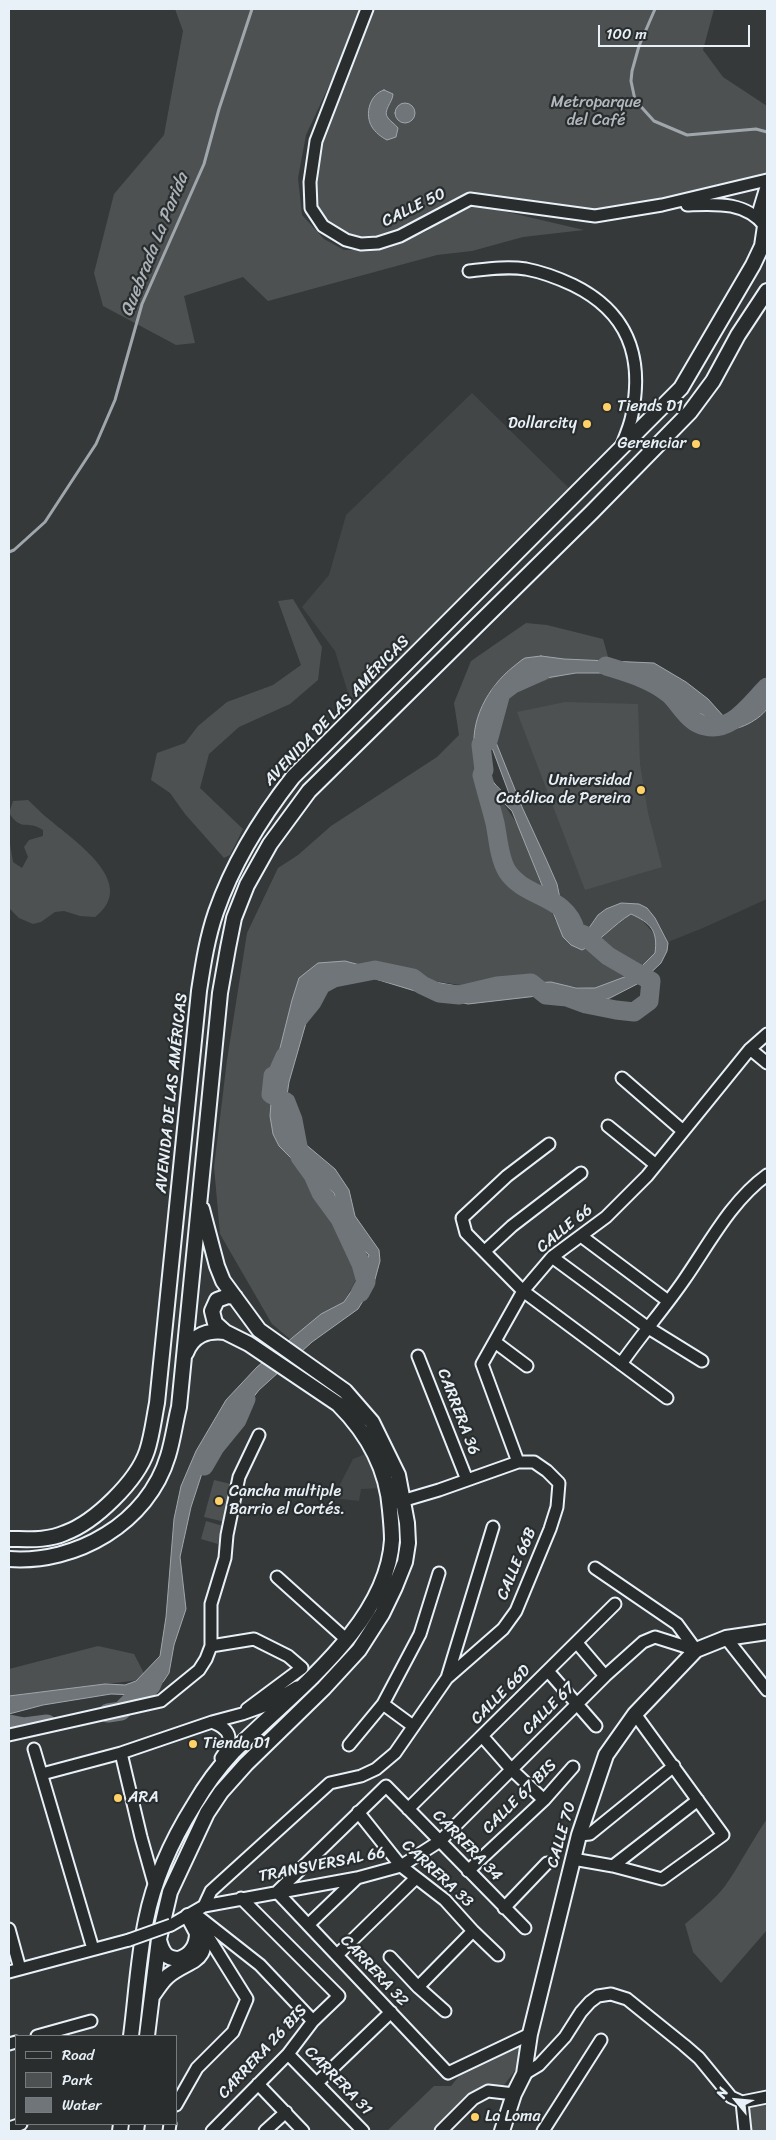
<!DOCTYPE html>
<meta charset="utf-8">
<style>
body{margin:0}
#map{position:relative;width:776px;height:2140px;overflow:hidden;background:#35393a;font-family:Sriracha,sans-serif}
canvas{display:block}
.frame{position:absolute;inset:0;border:10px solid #e8f1f8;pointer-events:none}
.legend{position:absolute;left:15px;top:2035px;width:162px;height:90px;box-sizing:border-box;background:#2a2d2e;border:1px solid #767b7f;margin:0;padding:6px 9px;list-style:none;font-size:15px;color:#e8f1f8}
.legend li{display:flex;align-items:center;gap:10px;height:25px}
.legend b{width:25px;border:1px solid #767b7f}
.north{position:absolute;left:711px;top:2075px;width:50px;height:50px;-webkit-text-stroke:4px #2a2d2e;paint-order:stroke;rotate:298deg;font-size:14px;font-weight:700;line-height:20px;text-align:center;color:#e8f1f8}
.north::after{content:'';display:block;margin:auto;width:18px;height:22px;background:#e8f1f8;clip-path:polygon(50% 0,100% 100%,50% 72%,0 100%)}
.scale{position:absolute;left:598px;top:25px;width:152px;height:22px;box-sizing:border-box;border:2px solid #e8f1f8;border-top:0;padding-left:6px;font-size:15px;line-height:18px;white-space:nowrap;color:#e8f1f8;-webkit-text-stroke:4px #2a2d2e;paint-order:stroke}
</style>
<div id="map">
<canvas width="776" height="2140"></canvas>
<div class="frame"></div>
<ul class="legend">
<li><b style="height:6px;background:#2a2d2e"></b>Road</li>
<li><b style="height:14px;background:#4d5152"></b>Park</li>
<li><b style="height:14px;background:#707579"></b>Water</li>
</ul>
<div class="north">N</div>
<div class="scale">100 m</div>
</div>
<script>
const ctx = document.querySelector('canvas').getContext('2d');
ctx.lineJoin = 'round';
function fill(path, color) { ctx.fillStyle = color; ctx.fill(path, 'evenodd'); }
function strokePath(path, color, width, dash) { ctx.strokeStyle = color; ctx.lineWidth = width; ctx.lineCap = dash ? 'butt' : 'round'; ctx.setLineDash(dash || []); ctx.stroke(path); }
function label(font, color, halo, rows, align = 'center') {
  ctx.font = font + ' Sriracha,sans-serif'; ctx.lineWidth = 4.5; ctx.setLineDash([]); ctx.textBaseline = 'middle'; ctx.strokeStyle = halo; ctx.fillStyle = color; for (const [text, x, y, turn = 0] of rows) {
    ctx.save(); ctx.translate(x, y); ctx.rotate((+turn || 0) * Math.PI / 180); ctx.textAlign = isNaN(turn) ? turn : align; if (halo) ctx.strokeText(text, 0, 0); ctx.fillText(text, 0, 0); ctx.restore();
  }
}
const built = new Path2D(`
 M472,393l102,100 -219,222 -20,-64 -33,-44 27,-32 17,-60z
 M576,673h72l38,39 15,1 9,8 18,8 25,-7 14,-13v190l-64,29 -35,14 -2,-5 -19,-29 -8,-4 -18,-1 -15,6 -14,14 -8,12 -8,-3 -5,-5 -9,-19 -5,-24 -11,-25 -24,-52 -31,-77 10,-37 45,-15z
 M373,1451l14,37 -26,1 -2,12 -26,-3 20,-39z`);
const green = new Path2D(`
 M175,9h188l-23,53 -34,73 -8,43 4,37 22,24 20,11h26l19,-2 38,-17 16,-14 34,-12 107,25 -61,7 -51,14 -35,4 -169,46 -25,-24 -59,19 11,47 -19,2 -73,-39 -9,-33 20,-79 50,-59 19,-104z
 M367,9h347l-11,41 20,27 44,29v74l-172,36 -125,-17 -70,37 -54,4 -35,-32 5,-67z
 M293,599l29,48 -4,33 -28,24 -51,23 -30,27 -9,34 43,41 -13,26 -6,3 -39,-44 -15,-21 -19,-13 6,-27 28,-10 13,-17 29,-24 46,-17 28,-20 -23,-64z
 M526,623l21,2 56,14 6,21 -123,40 -5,45 20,55 17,25 37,95 16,25 37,-16 23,-16 9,5 17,19 -2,16 -9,10 -23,14 -11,13 -81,-7 -44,6 -74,-11 -68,-17 -45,17 -21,168 55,47 35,62 -25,47 -54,37 -18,-15 -52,-90 -6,-67 13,-107 20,-127 31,-65 20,-13 33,-29 106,-69 22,-22 -5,-32 17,-42z
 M565,702l73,2 2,60 8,49 14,54 -77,23 -68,-178z
 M28,800c8,7 15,15 23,21 25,21 88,63 44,96l-15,-1 -16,-5 -9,1 -14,10 -8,2 -14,-6 -10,-10v-70l4,24 9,6 6,-11 -4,-10 5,-7 14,-4v-6c-16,-11 -21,3 -34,-17l4,-12z
 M214,1480l21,5 -10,37 -21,-5z
 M206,1521l17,5 -5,18 -17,-5z
 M98,1646l36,8 13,25 -138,17v-27z
 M767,1819v111l-46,53 -28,-31 -8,-28c14,-12 29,-24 40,-38 15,-21 27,-46 42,-67z
 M524,2043l-6,24 -14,18c-31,-2 -51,26 -70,46h-47l47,-45h17l12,-15z
 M763,2098l4,5v28h-22l-3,-29z`);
const water = new Path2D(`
 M384,90l9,4c0,8 -11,17 -5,24 3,4 7,6 10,10l-2,9 -9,3c-6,-3 -12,-8 -15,-13 -8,-13 -2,-33 12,-37z
 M395 113a10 10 0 1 1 20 0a10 10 0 1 1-20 0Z
 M541,656l23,3 90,4 32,19 22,17 17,19 19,-4 23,-27v22c-9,12 -34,26 -50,18 -17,-9 -5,-14 -31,-15l-38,-39h-72l-30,5 -16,-1 -17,7 -12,10 -2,4 -8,32 31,77 24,52 11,25 5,24 9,19 5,5 8,3 14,-20 8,-6 15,-6 18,1 8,4 8,10 13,25 -1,8 -6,12 -20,19 -31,16 -24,6 -40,-9 -78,9 -30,-6 -69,-21 -35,1 -13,7 -9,17 -23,80 -3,20 3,22 9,14 37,31 14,21 6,26 24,34 1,11 -6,22 -16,26 -46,33 -53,48 -44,57 -11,20 -13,40 -11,50 6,52 -12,36 -5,28 -6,9 -12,9 -14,4 -26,-1 -68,11 -34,9v-18l96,-12 20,1 11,-4 24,-25 6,-39 8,-98 7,-33 15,-35 30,-51 31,-33 64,-53 23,-12 14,-21 11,-26 -20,-20 -9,-16 -6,-26 -38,-30 -17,-17 -6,-12 -3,-18 3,-40 19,-76 7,-22 19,-15 27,-2 52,14 81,15 38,-6 35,-2 25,6h19l40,-15 20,-20c3,-22 -4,-30 -24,-39 -17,10 -31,28 -49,36l-11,-5 -8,-8 -51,-126c-16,-15 -33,-35 -37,-57 -6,-33 13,-67 38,-87 4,-3 8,-7 12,-9 5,-1 11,-1 16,-2zM485,740l6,5 19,51 -2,1c-14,-13 -39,-37 -23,-57z`);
const stream = new Path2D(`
 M655,9l-16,37 -7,25 -1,10 4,19 19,21 33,14 69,-6 11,3
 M9,552l5,-2 31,-28 51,-78 19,-44 27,-96 62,-140 15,-55 33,-100`);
const river = new Path2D(`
 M606,666c22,7 45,13 63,28 9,8 18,25 30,30 30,13 50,-19 68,-37
 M299,1018l13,-16 9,-17 13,-7 41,-8 38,8 9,7 17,8 20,2 38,-9 34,-3 15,12 21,2 19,7 30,6 18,2 15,-11 2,-20 -43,-25 -24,-21 -8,-3c-9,-38 -51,-33 -69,-61 -8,-13 -9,-34 -12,-48 -4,-16 -9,-32 -13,-48l2,-5 -3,-25 7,-4 13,-48 12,-9 29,-13
 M285,1056l-8,18 -4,2 -2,18 15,8 7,18 7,37 13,18 8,18 19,26 21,45 5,18 -6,11
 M204,1466l11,-19 22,-27 9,-21
 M108,1713l13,-2 16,-16 14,-9 3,-7
 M9,1724l15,3 23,-3`);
const minor = new Path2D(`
 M367,9l-51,132 -6,41 1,26 12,18 23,14 15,4 17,-1 22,-7 70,-37 125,17 67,-11 105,-25
 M687,205c28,-1 58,-4 78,21
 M469,271c18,-2 38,-5 57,-2 16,3 32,9 47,16 55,27 71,71 59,130 -2,11 -7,22 -11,32
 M750,1049l17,14
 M622,1078l61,53
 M608,1126l48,39
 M549,1144l-42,32 -45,42 4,15 57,58 144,107
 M581,1236l87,65
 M485,1251l27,-25 69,-53
 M552,1257l95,70 55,34
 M495,1342l32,24
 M418,1356l49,124
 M621,1364c20,-29 43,-55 63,-84 25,-36 47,-79 83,-105
 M518,1462l-36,-98 41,-73 29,-34 54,-40 41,-41 103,-127 17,-15
 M395,1503l44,-13 79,-28h16l13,9 12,12 -2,24 -7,22 -34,82 -13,18 -56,49
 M595,1568l82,56 19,26
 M277,1577l70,63
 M726,1638l41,52
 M577,1643l28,33
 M211,1646l43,-7 34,17 14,12 -55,41
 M548,1671l48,55
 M383,1704l30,22
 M212,1722c21,8 21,19 9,36
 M9,1735l152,-34 38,-31 7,-11 5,-13v-42l14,-46 2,-23 12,-58 20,-42
 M482,1736l29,33 33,31
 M349,1745l34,-41 37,-70 19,-61
 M34,1749l59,200
 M121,1753l20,84 14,50
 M42,1774l79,-21 91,-31 30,-8 25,-9 30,-18
 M408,1809l207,-205
 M358,1812l43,54 44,34 28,31 25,24
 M579,1835l11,-1 84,-68
 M573,1859l40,7 49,13 61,-44 -88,-121
 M613,1866l85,-66
 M468,1871l76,-71 29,-33
 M277,1892l109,-106 139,142
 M277,1892l171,181 82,-39
 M204,1906l153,-28 44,-12 39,-25 165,-165 38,-34 12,-5 41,13
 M504,1908l43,-45
 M199,1917l61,48 53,56
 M171,1925l33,-19 7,-15 119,-108 31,-7 15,-7 19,-16 52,-75 46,-151
 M308,1925l49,-47
 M9,1929l11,40
 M337,1955l79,-77
 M390,1957l28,30 27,24
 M9,1972l120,-32
 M418,1987l55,-56
 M37,2036l54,-15
 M9,2044l7,-2
 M288,2054l75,77
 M524,2074l15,-9 26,-28 16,-25 9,-10 8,-6 13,-2 16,5 57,46 15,13 32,39 11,5 25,-5
 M317,2083l74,-71
 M258,2084l45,47
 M742,2102l3,29
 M176,2105l21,-37 36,-36 14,-33 -45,-72
 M9,2128l12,-4
 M169,2131l1,-7
 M212,2131l76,-77 25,-33 26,-25 -98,-98
 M265,2131l21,-19
 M441,2131l32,-32 15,-8 26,3
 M543,2131l58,-91`);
const major = new Path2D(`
 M767,189l-6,20 6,21
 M186,1353c7,-18 21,-23 39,-21
 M9,1539c19,0 38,2 56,-6 30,-11 72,-52 82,-82 5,-15 7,-33 10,-48l42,-412c4,-26 8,-53 17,-79 17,-49 45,-94 77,-135l388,-389 72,-123 9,-19 3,-20
 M9,1559c67,5 139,-36 159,-103 5,-16 7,-33 11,-49l41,-414 8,-45 6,-30 13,-33 23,-41 39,-53 283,-279 98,-100 23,-31 25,-46 29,-44
 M159,1940c3,12 7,19 20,19 12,-4 18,-14 18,-26l-9,-17
 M153,1995c5,-7 9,-14 15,-19 22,-18 43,-12 33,-51
 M131,2036c5,-38 7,-78 15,-116 8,-40 26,-80 48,-115 11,-19 25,-38 40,-54 55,-56 153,-125 158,-211 0,-10 -1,-20 -2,-30 -3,-42 -23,-77 -52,-106l-89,-60 -24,-12 -10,-9 -3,-12 5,-11 11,-4 7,1
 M147,2036l12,-97 11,-47 37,-79 14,-21 25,-28 78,-76 35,-38 23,-36 13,-27 10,-25 3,-19 -1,-20 -9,-48 -26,-53 -27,-31 -86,-61 -36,-49 -6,-15 -15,-57
 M120,2131l1,-7
 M136,2131l1,-7
 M502,2131l12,-37 10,-20 6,-40 49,-199 27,-80 29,-41 61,-64 30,-12 41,-6`);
const minorBridge = new Path2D(`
 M129,1940l42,-15`);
const markers = [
 [607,407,5,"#ffd166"],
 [587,424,5,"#ffd166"],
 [696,444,5,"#ffd166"],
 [641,790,5,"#ffd166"],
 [219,1501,5,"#ffd166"],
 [193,1744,5,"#ffd166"],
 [118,1798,5,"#ffd166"],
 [475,2117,5,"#ffd166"]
];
const parkNames = [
 ["Metroparque",596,103],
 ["del Café",596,121]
];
const streetNames = [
 ["CALLE 50",414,208,-26],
 ["AVENIDA DE LAS AMÉRICAS",337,711,-46],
 ["AVENIDA DE LAS AMÉRICAS",172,1093,-84],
 ["CALLE 66",565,1229,-39],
 ["CARRERA 36",458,1412,69],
 ["CALLE 66B",517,1564,-67],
 ["CALLE 66D",501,1695,-45],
 ["CALLE 67",549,1709,-45],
 ["CALLE 67 BIS",520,1797,-45],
 ["CALLE 70",562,1835,-74],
 ["CARRERA 34",467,1846,46],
 ["TRANSVERSAL 66",322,1865,-11],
 ["CARRERA 33",437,1874,43],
 ["CARRERA 32",374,1971,47],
 ["CARRERA 26 BIS",263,2052,-47],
 ["CARRERA 31",338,2081,46]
];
const poiNames = [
 ["Tiends D1",617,407],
 ["Dollarcity",577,424,"right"],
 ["Gerenciar",686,444,"right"],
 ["Universidad",631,781,"right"],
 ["Católica de Pereira",631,799,"right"],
 ["Cancha multiple",229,1492],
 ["Barrio el Cortés.",229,1510],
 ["Tienda D1",203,1744],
 ["ARA",128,1798],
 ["La Loma",485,2117]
];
const waterNames = [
 ["Quebrada La Parida",155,245,-68]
];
fill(built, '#424647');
fill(green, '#4d5152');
fill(water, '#707579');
strokePath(water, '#a0a7ac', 1);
strokePath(stream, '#a0a7ac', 3);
strokePath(river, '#707579', 19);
strokePath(minor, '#e8f1f8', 15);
strokePath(major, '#e8f1f8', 18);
strokePath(minor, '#2a2d2e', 11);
strokePath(major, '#2a2d2e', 14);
strokePath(minorBridge, '#e8f1f8', 15, []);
strokePath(minorBridge, '#2a2d2e', 11);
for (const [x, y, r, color] of markers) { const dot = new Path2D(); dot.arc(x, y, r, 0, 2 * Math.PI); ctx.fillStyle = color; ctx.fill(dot); strokePath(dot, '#2a2d2e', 2); }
label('16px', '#b2b9be', '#2a2d2e', parkNames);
label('16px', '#e8f1f8', '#2a2d2e', streetNames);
label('16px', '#e8f1f8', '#2a2d2e', poiNames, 'left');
label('italic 18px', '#acb3b8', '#2a2d2e', waterNames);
</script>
